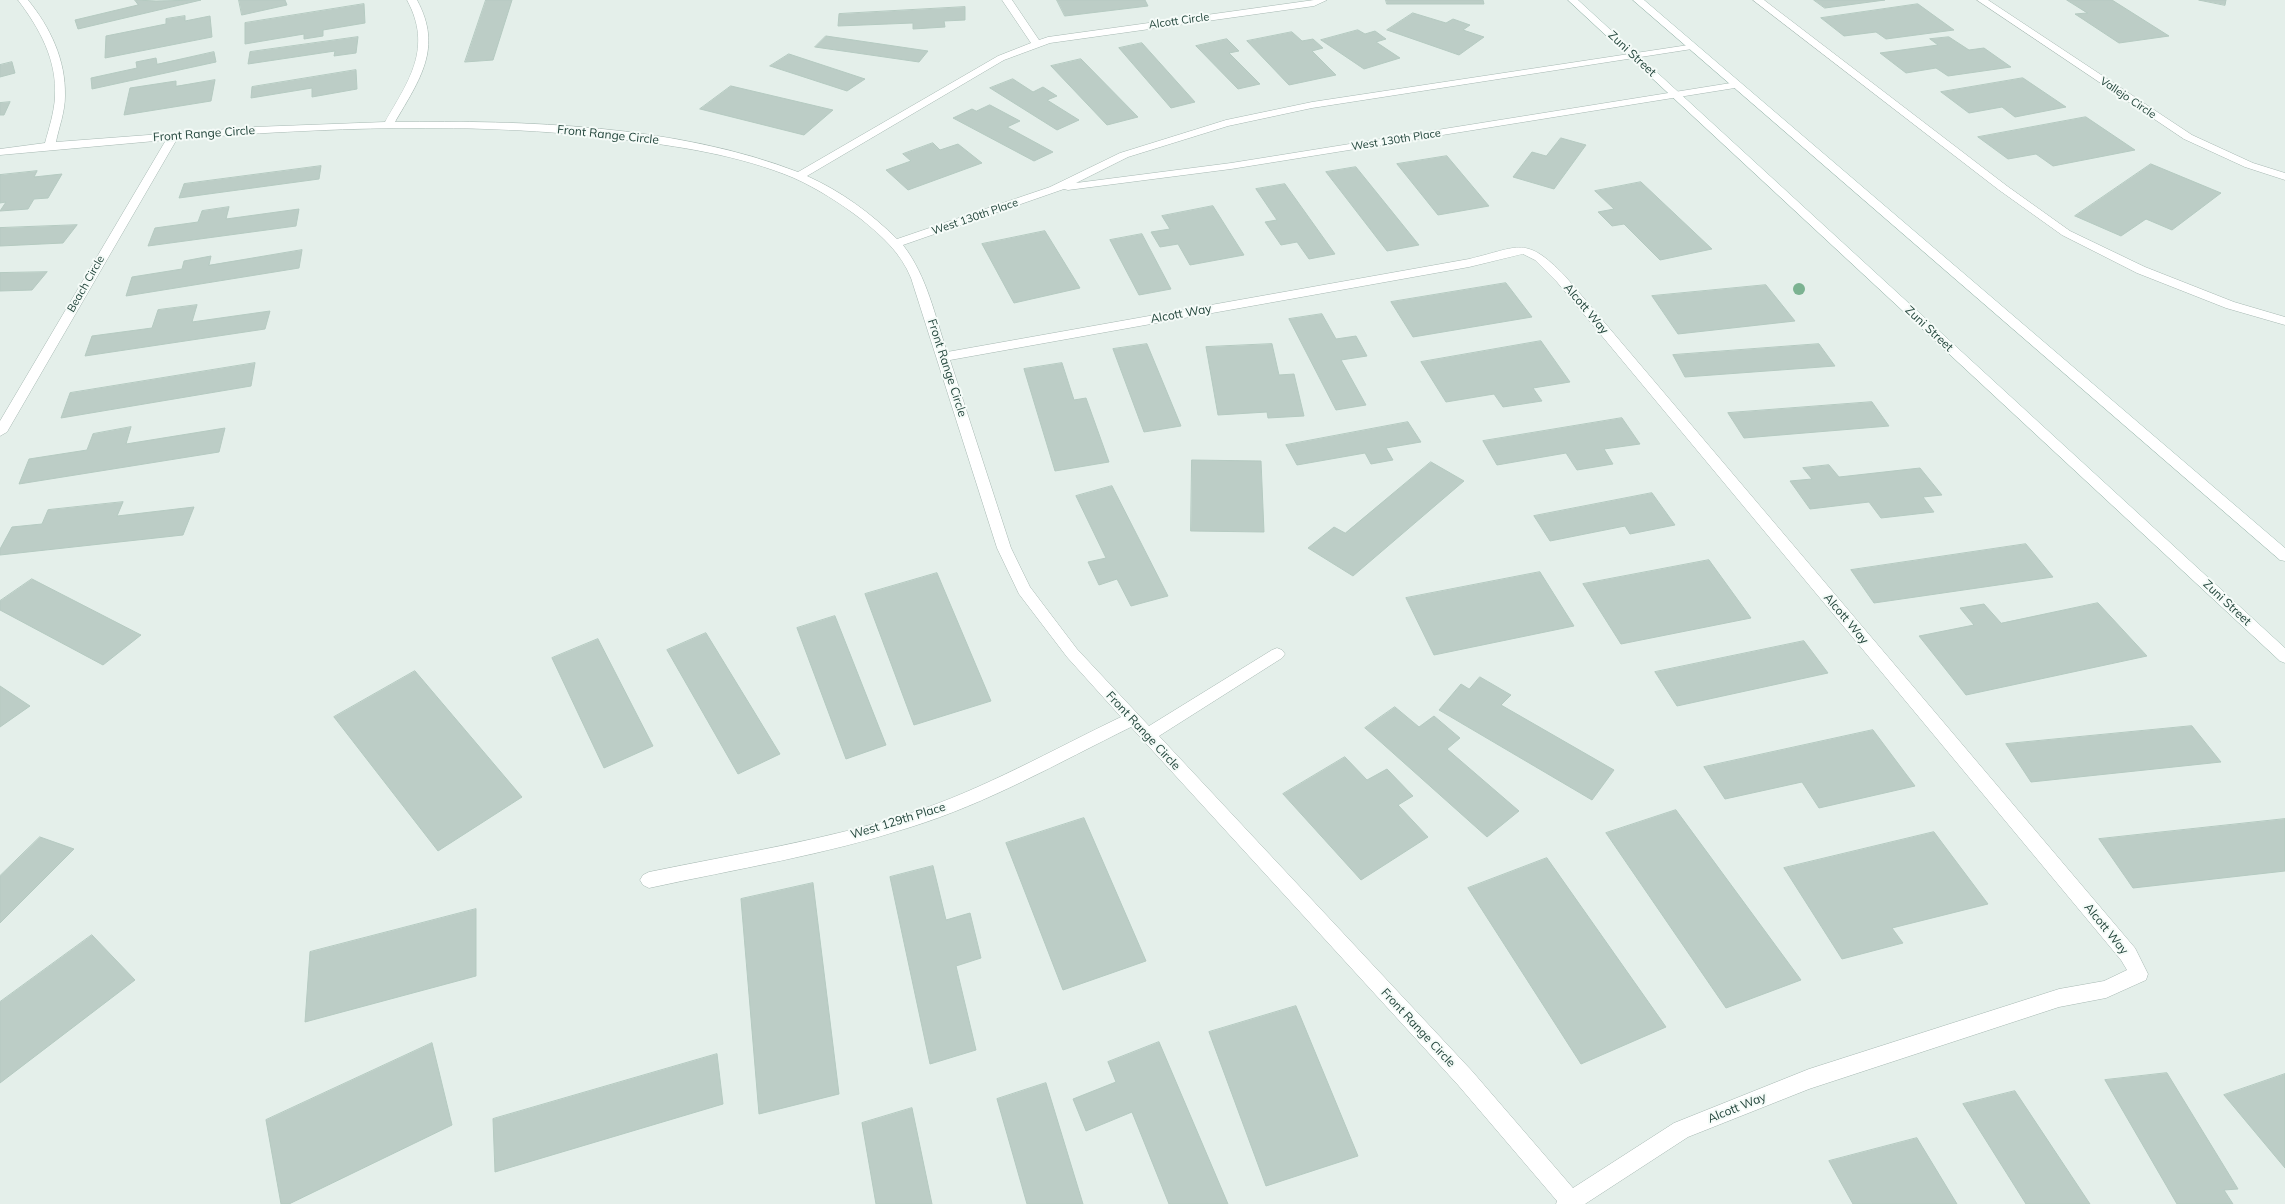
<!DOCTYPE html>
<style>
body{margin:0}
canvas{display:block;background:#e4efea}
</style>
<canvas width="2285" height="1204"></canvas>
<script>
const ctx = document.querySelector('canvas').getContext('2d');
ctx.lineJoin = 'round';
function fill(path, color) { ctx.fillStyle = color; ctx.fill(path, 'evenodd'); }
function strokePath(path, color, width, dash) { ctx.strokeStyle = color; ctx.lineWidth = width; ctx.lineCap = dash ? 'butt' : 'round'; ctx.setLineDash(dash || []); ctx.stroke(path); }
function label(font, color, halo, rows, align = 'center') {
  ctx.font = font + ' Mulish,sans-serif'; ctx.lineWidth = 4; ctx.setLineDash([]); ctx.textBaseline = 'middle'; ctx.strokeStyle = halo; ctx.fillStyle = color; for (const [text, x, y, turn = 0] of rows) {
    ctx.save(); ctx.translate(x, y); ctx.rotate((+turn || 0) * Math.PI / 180); ctx.textAlign = isNaN(turn) ? turn : align; if (halo) ctx.strokeText(text, 0, 0); ctx.fillText(text, 0, 0); ctx.restore();
  }
}
const building = new Path2D(`
 M135,0l21,1 45,-1 -123,29 -3,-9 63,-15z
 M239,0h46l2,5 -45,10z
 M486,0h26l-19,60 -28,2z
 M1057,0h88l3,6 -83,10z
 M1386,0h97l1,4h-97z
 M1814,0h71l-60,8z
 M2067,0h45l57,36 -50,7 -44,-29 12,-1z
 M2199,0h27l-1,5z
 M364,4l1,19 -42,7v6l-19,3v-5l-59,10v-21z
 M1918,4l36,26 -68,9 -10,-7 -32,4 -23,-18z
 M965,7v13l-21,1 1,6 -32,2v-6l-75,3 1,-12z
 M1413,13l33,10 7,-4 17,6 -7,5 21,7 -25,18 -72,-25z
 M185,16v5l25,-5 2,21 -107,21 1,-22 60,-12v-5z
 M1358,30l7,4 10,-3 11,8 -10,3 24,16 -36,11 -43,-29z
 M1292,32l10,9 11,-2 10,9 -11,3 24,24 -47,10 -42,-44z
 M826,36l102,15 -9,11 -104,-15z
 M358,37l-2,16 -22,3 1,-5 -87,13 2,-12z
 M1949,37l20,13 15,-2 27,19 -63,9 -12,-8 -30,5 -26,-20 58,-8 -8,-6z
 M1227,39l12,12 -10,2 31,31 -22,5 -42,-43z
 M1142,43l53,59 -24,6 -52,-60z
 M214,52l2,10 -124,27 -1,-11 46,-10 -1,-6 20,-4 1,6z
 M789,54l76,25 -18,12 -77,-25z
 M1081,59l57,58 -31,8 -56,-59z
 M12,62l3,11 -15,4v-12z
 M356,70l1,19 -45,8v-9l-61,10 1,-11z
 M2023,78l43,29 -51,10 -13,-10 -33,6 -28,-21z
 M1013,79l20,13 10,-5 14,9 -10,4 32,20 -22,10 -67,-42z
 M215,80l-4,21 -87,14 6,-27 46,-7v5z
 M731,86l102,24 -29,25 -104,-26z
 M10,102l-6,13h-4v-12z
 M990,105l30,16 -13,6 46,25 -19,9 -81,-43 19,-9 4,2z
 M2086,117l49,33 -82,16 -17,-12 -28,5 -30,-22z
 M1561,138l25,7 -32,44 -41,-12 19,-25 14,4z
 M933,143l7,7 18,-6 24,19 -74,27 -22,-20 25,-9 -8,-7z
 M1447,156l42,50 -51,9 -41,-51z
 M2151,164l70,29 -49,37 -26,-11 -25,17 -46,-20z
 M321,166l-2,13 -140,19 5,-14z
 M1356,167l63,78 -32,6 -61,-79z
 M37,171l-3,6 28,-3 -14,24 -14,1 -6,10 -28,2 6,-9 -6,1v-28z
 M1641,182l71,67 -52,11 -36,-36 -12,2 -14,-14 16,-3 -19,-18z
 M1285,184l50,70 -26,5 -12,-17 -16,3 -16,-23 12,-2 -21,-31z
 M1213,206l31,49 -54,10 -12,-21 -18,3 -9,-15 19,-3 -8,-13z
 M229,207l-3,12 73,-10 -3,17 -148,20 7,-18 43,-6 4,-11z
 M77,225l-14,18 -63,3v-18z
 M1045,231l35,57 -66,15 -32,-59z
 M1142,234l29,55 -32,6 -29,-55z
 M302,250l-3,18 -173,28 6,-19 50,-8 2,-8 27,-5 -2,9z
 M47,272l-15,18 -32,1v-18z
 M1506,283l26,34 -119,20 -22,-35z
 M1766,285l29,36 -117,13 -26,-38z
 M197,305l-5,17 78,-11 -5,18 -180,27 7,-20 60,-8 6,-18z
 M1322,314l14,25 20,-3 11,20 -26,4 25,45 -30,5 -47,-91z
 M1541,341l29,41 -37,6 9,13 -39,6 -9,-13 -48,8 -25,-40z
 M1147,344l34,82 -37,6 -31,-83z
 M1272,344l7,31 15,-1 10,42 -36,2 -1,-6 -49,3 -12,-68z
 M1819,344l16,22 -150,11 -12,-22z
 M255,363l-4,23 -190,32 9,-25z
 M1062,363l12,37 12,-2 23,64 -54,9 -31,-102z
 M1872,402l17,24 -145,12 -16,-25z
 M1622,418l18,26 -36,5 9,15 -36,6 -11,-17 -69,12 -14,-24z
 M1408,422l13,20 -35,6 7,12 -22,4 -6,-11 -68,12 -11,-20z
 M131,427l-5,17 99,-16 -6,24 -200,32 10,-25 58,-9 6,-16z
 M1192,460l69,1 3,71 -73,-1z
 M1431,462l33,19 -111,95 -45,-28 26,-21 11,6z
 M1829,465l10,12 81,-9 22,27 -19,2 11,15 -53,6 -12,-16 -59,7 -20,-28 22,-2 -9,-11z
 M1112,486l56,110 -37,10 -14,-27 -18,6 -11,-23 18,-4 -30,-62z
 M1652,493l23,32 -45,9 -5,-8 -75,15 -16,-25z
 M123,502l-6,14 77,-9 -11,28 -183,20v-6l12,-22 30,-3 6,-14z
 M2026,544l27,33 -179,26 -23,-33z
 M1709,560l42,58 -130,26 -38,-60z
 M1540,572l34,54 -140,29 -28,-57z
 M937,573l54,128 -77,24 -49,-131z
 M32,579l109,56 -38,30 -103,-55v-9z
 M2098,603l49,53 -181,39 -47,-59 55,-11 -14,-17 24,-4 17,19z
 M835,616l51,129 -40,14 -49,-131z
 M706,633l74,121 -42,20 -71,-124z
 M598,639l55,107 -49,22 -52,-110z
 M1804,641l24,32 -151,33 -22,-34z
 M415,671l107,126 -84,54 -104,-134z
 M1480,677l31,18 -10,10 113,65 -22,30 -153,-90 22,-26 8,5z
 M0,686l30,20 -30,21z
 M1395,707l24,20 15,-11 26,22 -13,11 72,62 -32,26 -122,-109z
 M2192,726l29,36 -190,20 -25,-38z
 M1873,730l42,56 -96,22 -17,-26 -77,17 -21,-32z
 M1345,757l22,23 20,-11 26,27 -15,9 30,32 -67,43 -78,-86z
 M1676,810l125,170 -75,28 -120,-175z
 M1084,818l62,143 -83,29 -57,-147z
 M2285,819v52l-152,17 -34,-49z
 M1934,832l54,72 -96,24 11,15 -61,16 -58,-91z
 M40,837l34,12 -74,74v-47z
 M1547,858l119,169 -85,37 -113,-176z
 M933,866l13,54 24,-7 11,45 -25,8 20,84 -46,14 -40,-187z
 M813,883l26,211 -80,20 -18,-215z
 M476,909v67l-171,46 5,-70z
 M92,935l43,45 -135,103v-81z
 M1296,1006l62,150 -92,30 -57,-154z
 M1159,1042l69,162h-59l-37,-92 -46,19 -13,-32 43,-17 -8,-20z
 M432,1043l20,82 -163,79h-8l-15,-84z
 M717,1054l6,50 -228,68 -2,-53z
 M2167,1073l71,116 -14,1 9,14h-56l-72,-124z
 M2285,1074v94l-61,-73z
 M1046,1083l37,121h-56l-30,-105z
 M2015,1091l75,113h-64l-63,-100z
 M912,1108l20,96h-56l-14,-81z
 M1917,1138l40,66h-104l-24,-43z`);
const lane = new Path2D(`
 M1753,0h11l243,186 63,45 75,36 89,35 51,15v8l-59,-17 -89,-35 -75,-38 -63,-45z`);
const street = new Path2D(`
 M18,0h10c22,27 38,60 37,96 0,16 -6,31 -9,46l198,-15 131,-5c24,-42 48,-74 22,-122h10c26,48 3,79 -22,122 129,-2 282,3 403,50l200,-116 33,-13 -29,-43h10l27,40 9,-3 266,-37h13l-13,6 -264,37 -46,17 -197,116c34,15 65,38 90,63l153,-52 70,-34 106,-33 86,-18 383,-58v4l-3,1 -380,59 -84,18 -100,31 -52,26 155,-20 506,-81 4,1v4l-510,82 -163,21 -4,-1 -161,56c24,31 32,71 44,107l522,-93c51,-12 56,-24 96,17l570,672 13,26 -2,6 -40,18 -47,9 -250,82 -121,48 -103,67h-29l1,-3 -99,-116 -327,-358c-73,36 -143,76 -220,100 -86,28 -175,42 -262,61l-6,-3 -3,-5 3,-5 6,-3c87,-18 177,-32 262,-59 73,-24 141,-63 210,-96l-54,-60 -48,-63 -22,-46 -86,-270c-10,-25 -29,-42 -50,-59 -21,-16 -43,-30 -67,-41 -55,-23 -116,-32 -175,-39 -147,-18 -295,-11 -442,0l-170,293 -7,4v-15l166,-281 -166,15v-6l45,-6c4,-15 9,-30 10,-46 2,-37 -15,-68 -37,-97zM1523,254l12,6 22,22 564,678 6,10 -23,11 -45,8 -250,80 -135,54 -101,65 -101,-117 -313,-335 123,-78 3,-4 -3,-4 -5,-2 -5,2 -123,76 -72,-77 -47,-62 -19,-39 -61,-188 519,-93z
 M1977,0h11l204,135 61,28 32,10v7l-40,-13 -61,-28z`);
const secondary = new Path2D(`
 M1568,0h10l707,648v15l-5,-2z
 M1633,0h11l641,548v13l-5,-1z`);
const trees = [
 [1799,289]
];
const farStreetnames = [
 ["Alcott Circle",1179,21,-8],
 ["Vallejo Circle",2128,98,34],
 ["West 130th Place",1396,140,-9],
 ["West 130th Place",975,217,-19],
 ["Beach Circle",86,284,-60]
];
const streetNames = [
 ["Zuni Street",1632,54,43],
 ["Front Range Circle",204,134,-4],
 ["Front Range Circle",608,135,6],
 ["Alcott Way",1586,309,50],
 ["Alcott Way",1181,314,-10],
 ["Zuni Street",1929,329,43],
 ["Front Range Circle",947,368,72],
 ["Zuni Street",2227,603,43],
 ["Alcott Way",1846,619,50],
 ["Front Range Circle",1143,731,47],
 ["West 129th Place",898,821,-17],
 ["Alcott Way",2106,929,51],
 ["Front Range Circle",1418,1028,47],
 ["Alcott Way",1737,1108,-22]
];
fill(building, '#bccdc6');
strokePath(building, '#b5cac1', 1);
strokePath(lane, '#a6b8b2', 1);
strokePath(street, '#a6b8b2', 1);
strokePath(secondary, '#a1bcb3', 1);
fill(lane, '#fff');
fill(street, '#fff');
fill(secondary, '#fff');
ctx.fillStyle = '#7bb291';
for (const [x, y] of trees) { ctx.beginPath(); ctx.arc(x, y, 6, 0, 2 * Math.PI); ctx.fill(); }
label('11px', '#21443a', '#f5fbf8', farStreetnames);
label('12px', '#21443a', '#f5fbf8', streetNames);
</script>
